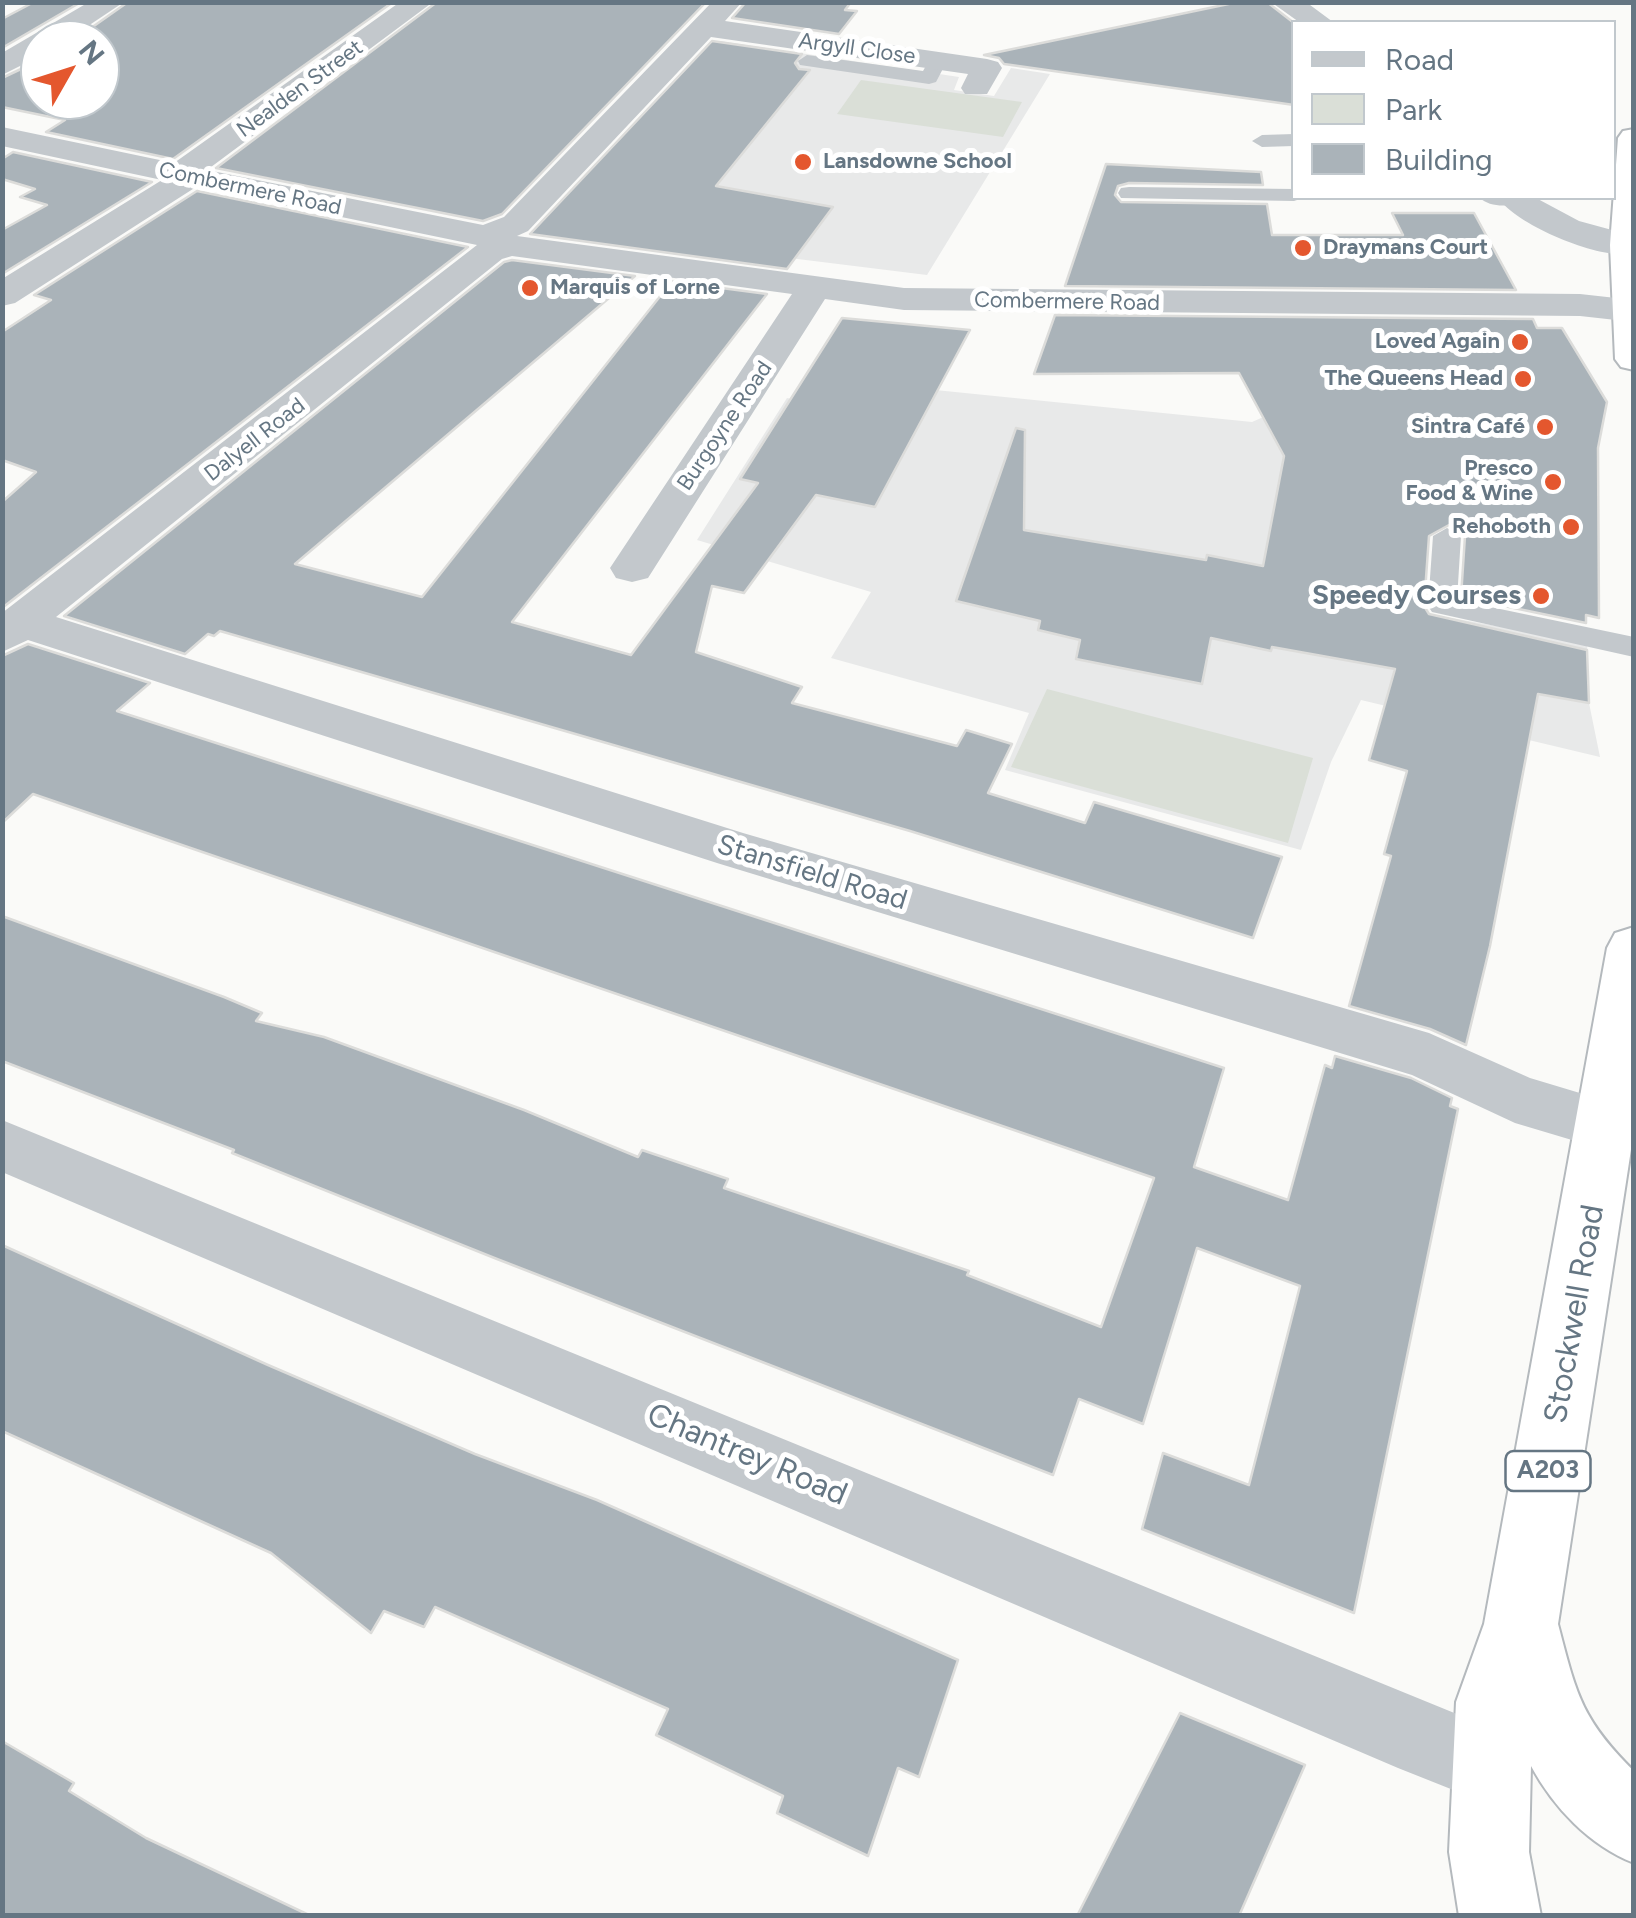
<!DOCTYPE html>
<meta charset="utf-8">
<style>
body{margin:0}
#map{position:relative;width:1636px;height:1918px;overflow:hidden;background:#fafaf8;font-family:Figtree,sans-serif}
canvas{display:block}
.frame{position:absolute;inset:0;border:5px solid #657683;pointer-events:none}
.legend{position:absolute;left:1291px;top:20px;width:325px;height:180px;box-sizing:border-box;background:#fff;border:2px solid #c1c8cd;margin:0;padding:12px 18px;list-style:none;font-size:30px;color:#657683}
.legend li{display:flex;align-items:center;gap:20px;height:50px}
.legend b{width:50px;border:2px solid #c1c8cd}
.north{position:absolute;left:20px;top:20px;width:100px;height:100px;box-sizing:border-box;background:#fff;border:2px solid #c1c8cd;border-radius:50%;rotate:51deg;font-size:28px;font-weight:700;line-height:40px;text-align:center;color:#657683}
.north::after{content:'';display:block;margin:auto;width:35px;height:45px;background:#e4572e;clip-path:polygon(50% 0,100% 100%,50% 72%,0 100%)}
</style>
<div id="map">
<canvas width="1636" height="1918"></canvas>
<div class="frame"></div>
<ul class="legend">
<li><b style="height:12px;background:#c3c8cc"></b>Road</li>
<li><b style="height:28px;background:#dadfd7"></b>Park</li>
<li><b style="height:28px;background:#aab3b9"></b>Building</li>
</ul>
<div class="north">N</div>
</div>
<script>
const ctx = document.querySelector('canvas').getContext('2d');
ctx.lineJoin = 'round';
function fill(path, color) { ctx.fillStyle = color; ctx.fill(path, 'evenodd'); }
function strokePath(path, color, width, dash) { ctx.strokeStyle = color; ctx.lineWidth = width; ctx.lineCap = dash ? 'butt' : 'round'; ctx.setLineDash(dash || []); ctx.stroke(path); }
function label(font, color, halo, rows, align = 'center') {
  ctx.font = font + ' Figtree,sans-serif'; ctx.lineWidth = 10; ctx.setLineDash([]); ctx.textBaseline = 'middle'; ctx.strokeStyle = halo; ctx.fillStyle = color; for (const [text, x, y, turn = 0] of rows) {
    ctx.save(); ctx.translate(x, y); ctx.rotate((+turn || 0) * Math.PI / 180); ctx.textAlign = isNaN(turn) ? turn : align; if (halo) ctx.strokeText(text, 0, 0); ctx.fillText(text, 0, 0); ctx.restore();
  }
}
const built = new Path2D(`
 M720,41l239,36 -5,13 40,6 17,-28 39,6 -123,201 -380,-47z
 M866,383l386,39 25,-11 135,200 175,31 2,61 11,54 -239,-57 -30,62 -30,88 -296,-80 24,-57 -198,-55 40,-66 -174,-52 90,-142 62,12z`);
const green = new Path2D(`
 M861,80l161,22 -19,35 -166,-23z
 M1047,689l266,69 -25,85 -277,-76z`);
const building = new Path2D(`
 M34,2h47l-79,46v-29z
 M128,2h265l-220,157 -127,-27 19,-12 -63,-13v-29l38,-18v40h60v-60h-26z
 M437,2h269l-204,212 -19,7 -267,-53z
 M746,2h105l-6,8 12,1 -18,23 -107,-16z
 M1238,2h29l27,21v82l-290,-41 -5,-6 -15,-3z
 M712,41l90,13 -7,9 4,6 11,1 -94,116 117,21 -46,62 -257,-35z
 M13,152l139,30 -150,92v-44l45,-25 -27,-8 15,-8 -33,-10v-20z
 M1106,164l155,8 2,13 -134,-2 -11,3 -3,9 6,7 146,2 5,31h131l-11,-22h82l42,77 -451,-4z
 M197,191l271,56 -466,361v-106l34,-30 -34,-12v-128l49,-32 -17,-5z
 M512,260l123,16 -340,288 127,33 243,-307 -12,-11 114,15 -255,328 119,33 127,-172 -18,-4 102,-161 128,12 -95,177 -59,-12 -72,98 -32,-7 -16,66 106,35 -10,16 165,43 9,-16 46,14 -24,49 97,30 9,-21 188,55 -29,81 -343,-107 -690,-200 -6,5 -6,-2 -23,20 -121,-38 440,-354z
 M1055,315l478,4 4,9h25l45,74 -9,46 1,170 -13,-3v8l-125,-26 4,-61 -16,-11 -20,11 -5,70 5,8 158,36 2,53 -51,-9 -48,252 -24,99 -36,-16 -81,-23 42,-150 -7,-2 23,-83 -38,-11 26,-91 -123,-22 -1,4 -60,-13 -9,46 -126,-25 4,-19 -42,-10 2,-9 -84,-20 60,-173 9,2 -1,100 182,30 1,-5 56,11 21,-110 -45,-83 -205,1z
 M28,644l122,39 -33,28 1107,357 -30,99 94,33 37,-135 7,3 3,-12 76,22 41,20 -2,8 8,3 -104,504 -212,-84 21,-76 86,32 51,-199 -103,-38 -54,176 -64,-25 -26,76 -556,-216 -265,-106 2,-3 -232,-89v-145l222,81 38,16 -6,8 68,16 200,73 114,47 4,-7 86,29 -4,9 245,83 -2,4 134,52 53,-149 -1121,-384 -31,29v-167z
 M2,1245l266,120 207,89 122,46 361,160 -39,117 -21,-9 -30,88 -91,-43 6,-17 -127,-61 12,-26 -233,-102 -11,20 -40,-16 -13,22 -100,-80 -269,-122z
 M1180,1713l125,52 -66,151h-162z
 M2,1741l72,42 -5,8 77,47 165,78h-309z`);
const lane = new Path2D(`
 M807,55l116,16 8,-14 7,-2 9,6 -11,21 -7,2 -129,-19 -2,-4z
 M1294,134v12l-32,1 -10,-6 10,-6z
 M1129,187l165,2v9h9l-9,3 -173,-3 -3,-5 3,-5z
 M1480,198h46c-10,10 -36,10 -46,0z
 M1447,528l14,8 -4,64 177,37v20l-202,-45 -4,-6 5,-70z`);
const street = new Path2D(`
 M89,2h35l-57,38h-27v16l-38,19v-22z
 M400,2h33l-226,168 276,55 21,-8 208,-215h30l-17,19 262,38 11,3 4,6 -15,26h-22l-4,-6 7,-14 -257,-37 -183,194 -11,5 387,52 676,6 54,6v22l-54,-6 -676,-6 -79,-11 -177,279 -16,4 -16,-4 -6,-10 182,-274 -280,-38 -10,3 -446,358 687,216 686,200 101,45 93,28 9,18 -9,18 -21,7 -87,-26 -103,-48 -695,-212 -689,-223 -26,12v-39l475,-368 -281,-58 -181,116 -13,3v-27l160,-99 -160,-34v-19l172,36z
 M1271,2h35l27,20h-34z
 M1498,198h38l43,23 55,15v18c-34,6 -116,-28 -136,-56z
 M2,1120l1516,619 12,27 -12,27 -27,12 -93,-37 -1396,-596z`);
const highway = new Path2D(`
 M1634,129v241l-13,-3 -6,-8 -5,-114 8,-107 5,-7z
 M1634,927v203l-76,494c18,69 23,95 76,147v92c-45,-18 -80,-55 -103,-97l-2,86 12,64h-82l-10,-64 7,-150 28,-78 123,-676 8,-15z`);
const markers = [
 [803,162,10,"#e4572e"],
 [1303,248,10,"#e4572e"],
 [530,288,10,"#e4572e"],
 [1520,342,10,"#e4572e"],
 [1523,379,10,"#e4572e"],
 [1545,427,10,"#e4572e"],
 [1553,482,10,"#e4572e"],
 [1571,527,10,"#e4572e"],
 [1541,596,10,"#e4572e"]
];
const farStreetnames = [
 ["Argyll Close",857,49,8],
 ["Nealden Street",300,89,-36],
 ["Combermere Road",250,189,12],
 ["Combermere Road",1067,302,1],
 ["Burgoyne Road",725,426,-56],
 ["Dalyell Road",255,440,-38]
];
const farPoinames = [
 ["Lansdowne School",823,162,"left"],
 ["Draymans Court",1323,248,"left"],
 ["Marquis of Lorne",550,288,"left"],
 ["Loved Again",1500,342],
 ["The Queens Head",1503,379],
 ["Sintra Café",1525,427],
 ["Presco",1533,469],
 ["Food & Wine",1533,494],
 ["Rehoboth",1551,527]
];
const shields = [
 [1548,1471,85]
];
const shieldNames = [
 ["A203",1548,1471]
];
const poiNames = [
 ["Speedy Courses",1521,596]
];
const streetNames = [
 ["Stansfield Road",812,873,17]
];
const nearStreetnames = [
 ["Stockwell Road",1575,1314,-80],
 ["Chantrey Road",747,1455,23]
];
fill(built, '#e8e9e9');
fill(green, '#dadfd7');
fill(building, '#aab3b9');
strokePath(building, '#dcdcda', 2.5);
strokePath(highway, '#b4b9bd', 4);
fill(lane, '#c3c8cc');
fill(street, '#c3c8cc');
fill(highway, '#fff');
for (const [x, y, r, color] of markers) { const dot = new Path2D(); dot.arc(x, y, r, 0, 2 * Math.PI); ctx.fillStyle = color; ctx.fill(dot); strokePath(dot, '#fff', 4); }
label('22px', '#657683', '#fff', farStreetnames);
label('bold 22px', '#657683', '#fff', farPoinames, 'right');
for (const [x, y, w] of shields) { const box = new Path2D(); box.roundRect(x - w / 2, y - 20, w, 40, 8); ctx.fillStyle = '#fff'; ctx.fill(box); strokePath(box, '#657683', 2.5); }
label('bold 25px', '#657683', null, shieldNames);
label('bold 28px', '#657683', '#fff', poiNames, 'right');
label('28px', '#657683', '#fff', streetNames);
label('32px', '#657683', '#fff', nearStreetnames);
</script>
